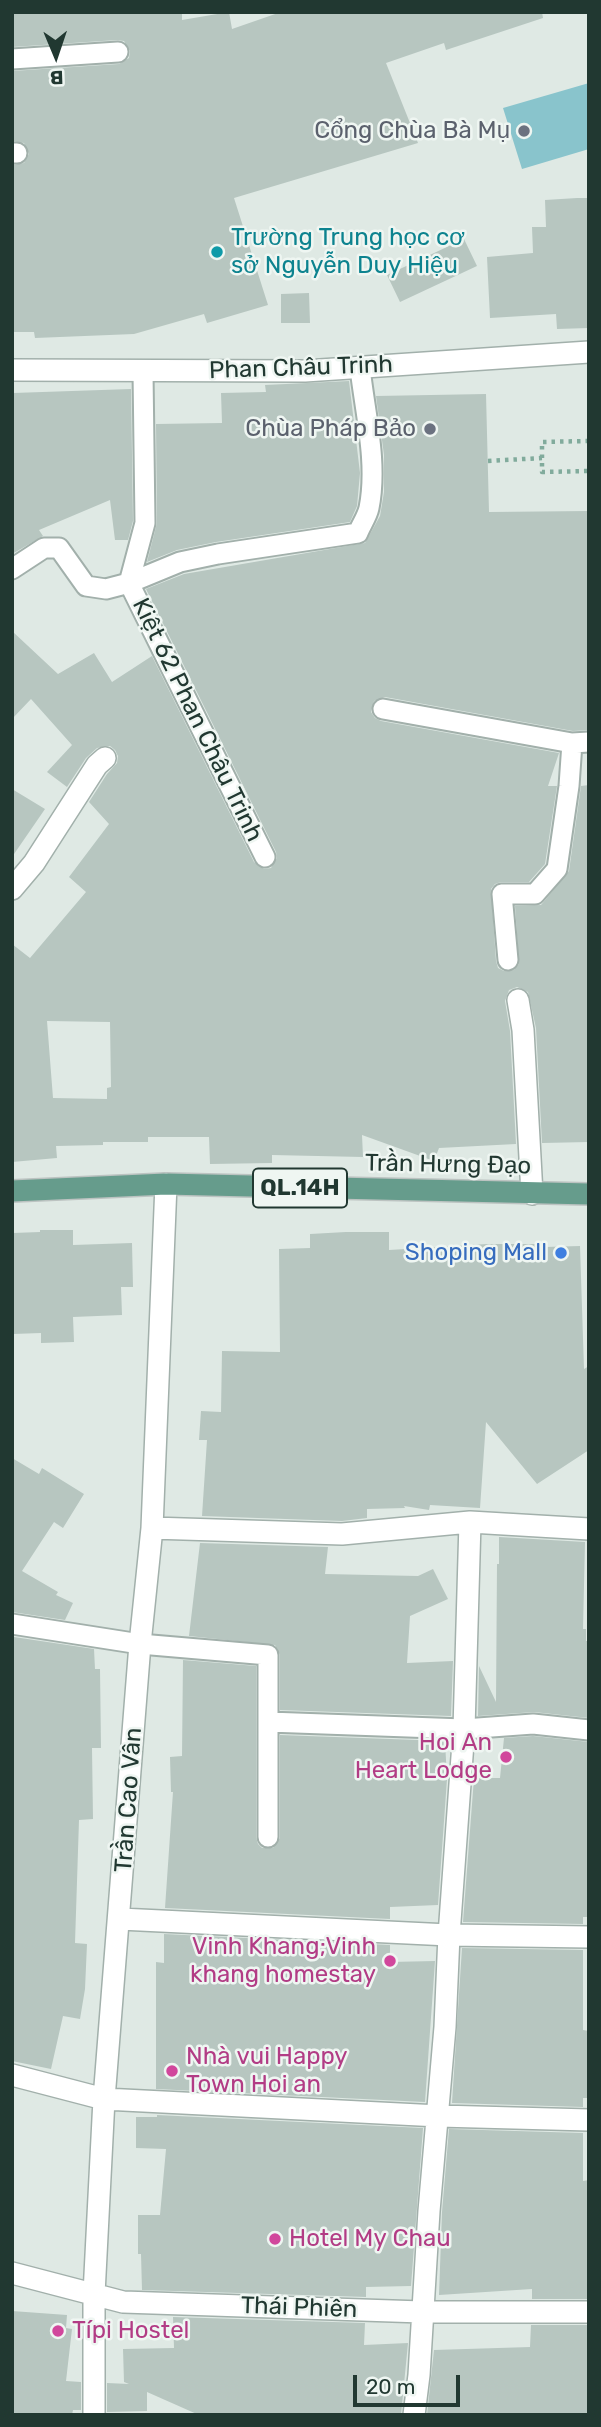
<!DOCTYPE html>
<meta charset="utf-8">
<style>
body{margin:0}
#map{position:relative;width:601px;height:2427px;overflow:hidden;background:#dfe9e4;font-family:Rubik,sans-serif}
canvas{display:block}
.frame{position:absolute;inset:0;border:14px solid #213831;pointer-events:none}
.north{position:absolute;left:21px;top:21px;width:70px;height:70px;-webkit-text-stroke:5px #eff6f2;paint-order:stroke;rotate:178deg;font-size:19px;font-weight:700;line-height:28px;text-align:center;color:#213831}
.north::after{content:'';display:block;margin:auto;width:24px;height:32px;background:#213831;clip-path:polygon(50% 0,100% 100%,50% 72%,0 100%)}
.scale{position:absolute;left:353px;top:2375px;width:107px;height:32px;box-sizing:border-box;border:4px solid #213831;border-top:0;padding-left:9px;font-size:21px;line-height:24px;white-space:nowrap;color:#213831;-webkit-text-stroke:5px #eff6f2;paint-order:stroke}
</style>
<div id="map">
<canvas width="601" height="2427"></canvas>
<div class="frame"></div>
<div class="north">B</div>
<div class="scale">20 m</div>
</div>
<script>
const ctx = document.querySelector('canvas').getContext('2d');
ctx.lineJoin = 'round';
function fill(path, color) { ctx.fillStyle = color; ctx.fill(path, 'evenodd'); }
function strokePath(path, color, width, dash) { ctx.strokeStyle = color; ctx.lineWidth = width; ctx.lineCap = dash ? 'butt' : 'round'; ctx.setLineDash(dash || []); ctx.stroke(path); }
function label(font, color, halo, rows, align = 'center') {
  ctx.font = font + ' Rubik,sans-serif'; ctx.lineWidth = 5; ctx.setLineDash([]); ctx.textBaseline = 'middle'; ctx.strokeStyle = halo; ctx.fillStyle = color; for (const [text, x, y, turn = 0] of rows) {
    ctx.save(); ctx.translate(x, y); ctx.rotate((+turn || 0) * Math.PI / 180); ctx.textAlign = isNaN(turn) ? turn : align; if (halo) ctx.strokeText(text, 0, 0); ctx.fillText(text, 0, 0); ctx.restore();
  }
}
const water = new Path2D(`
 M589,83v66l-67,20 -19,-61z`);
const building = new Path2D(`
 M12,12h170v8l47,-8 3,17 49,-17h261l1,6 -97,32 -2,-7 -58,20 32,80 -184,55 34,107 -61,18 -3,-9 -70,20 -99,4 -1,-6h-22v-167l12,-2 5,-9 -5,-11 -12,-2v-70l107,-7 10,-6 1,-7 -6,-10 -7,-1 -105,7z
 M577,198h12v130l-32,1 -1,-15 -66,4 -3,-61 46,-4 -1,-26h14l-1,-27z
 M464,239l13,27 -77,36 -13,-27z
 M309,293l1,30h-29v-29z
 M349,381l11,92 -3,33 -7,16 -134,20 -39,8 -30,12 10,-39 -1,-99 66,-1 -1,-30 45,-1 -1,-7z
 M131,389l2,132 -5,19h-13l-5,-40 -71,30 4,6 -31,18 1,-161z
 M486,394l3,118 100,-1v219l-16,1 -188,-34 -11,4 -3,11 4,6 6,3 178,32 -11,33h9l-12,78 -16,18h-28l-6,2 -4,5 5,72 2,7 6,3 10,-1 5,-6 -4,-58 26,-1 28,-34 12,-85 8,-1v357l-47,1 -6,-115 -8,-36 -11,-5 -8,3 -4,11 5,30 6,113 -77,4 -5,13 -72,-26 1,22 -91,-2v8l-62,1 -1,-27h-61v5h-45v3l-47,1 1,12 -45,4v-218l18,14 56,-66 -17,-15 40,-53 -20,-22 18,-28 10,-11 1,-7 -3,-6 -5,-4 -13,2 -11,10 -19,29 -20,-15 25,-27 -41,-46 -19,20v-88l46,43 36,-21 18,29 40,-26 102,206 10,7 7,-1 6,-10 -1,-6 -130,-263 38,-15 181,-31 15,-27 4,-24v-37l-8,-59zM47,1021l63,1 1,65 -4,1v11l-54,-1z
 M12,789l33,20 -33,48z
 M40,1230h33v15l59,-2 1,44h-12l1,28 -49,2 1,25 -33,1v-10l-28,1v-101l27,-1z
 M346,1232h43v18l98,-6h58v3l35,-1 4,123 5,-3v84l-52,34 -51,-62 -6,86 -50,-3 -1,5 -25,-4 1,2 -38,1v9l-25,3 -140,-5 5,-76h-8l2,-29 20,1 1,-61 58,1 -1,-103 31,-1v-14z
 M12,1458l27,16 3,-6 42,26 -21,34 -9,-6 -32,49 36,21 -2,3 17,8 -8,17 -53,-8z
 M499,1537l86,5 -2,87h3v12h3v77l-55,-6 -56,4 1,-50 17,36 1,-138h2z
 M200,1543l128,4 -3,27 93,2 15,-7 15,30 -38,17 -3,47 46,-2 -2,55 -171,-6v-55l-5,-10 -86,-9z
 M14,1637l80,12 1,20h5l1,79h-9l1,71 -14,1 -4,123 12,1 -2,45 -5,30 -17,-3 -12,53 -39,-8z
 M183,1660l73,6v171l2,7 4,4h11l7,-10v-103l165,6 2,38 -9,126 -48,2v12l-225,-11 8,-116h-2l-1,-35 12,-1z
 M533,1736l56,6v175h-6v7l-120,-2 11,-144h26l4,-40z
 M164,1934l226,11v17l45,-1 -10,141 -269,-13v-127l8,1z
 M462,1948l121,2v80l6,1v67h-6v9l-131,-4z
 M157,2115l266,13 -12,158 -45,1v10l-224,-7 -1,-36h-3v-39h22l6,-66 -30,-1v-31h21z
 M449,2129l134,4v48l6,-1v119h-57v-10l-93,6 3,-83z
 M12,2311l55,4 -1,13 6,1 -6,52 15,1v28h-8l-1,5h-60z
 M173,2317l192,6 -1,22 44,-2 -7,72h-202l-52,-23v19l-40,1v-29l22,1 -5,-2 -1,-33 51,-1z
 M531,2325h58v90h-162l7,-65 96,-3z`);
const path = new Path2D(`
 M589,441l-47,1v30l47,-1
 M488,461l54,-3`);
const service = new Path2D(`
 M12,59l106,-7
 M12,153h5
 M143,372l2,151 -16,60 136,274
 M12,569l32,-21h15l27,38 20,3 23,-6 51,-21 38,-8 140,-21c3,-8 9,-16 11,-25 9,-45 -4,-95 -9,-140
 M383,709l189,34 17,-1
 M508,960l-6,-66h33l22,-25 12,-83 3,-43
 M12,1624l128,20 128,11v67l196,7 69,-5 56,6
 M268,1837v-115`);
const minor = new Path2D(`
 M12,370l293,1 284,-19
 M12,889l22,-26 63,-98 8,-7
 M518,1000l5,30 9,164
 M152,1528l190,6 128,-12 119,7
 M120,1919l329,16 140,2
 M12,2075l92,24 335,17 150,4
 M12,2273l111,29 299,10h167
 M94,2415v-121l10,-195 36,-455 12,-116 14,-344
 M414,2415l5,-40 10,-164 16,-184 4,-92 15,-206 6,-207`);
const primary = new Path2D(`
 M12,1191l154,-7 423,10`);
const markers = [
 [524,131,7,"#6b7280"],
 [217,252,7,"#0f9aa8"],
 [430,429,7,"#6b7280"],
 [561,1253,7,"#3f7fe0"],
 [506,1757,7,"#d1479c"],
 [390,1961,7,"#d1479c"],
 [172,2071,7,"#d1479c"],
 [275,2239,7,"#d1479c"],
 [58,2331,7,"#d1479c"]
];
const shields = [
 [300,1188,94]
];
const shieldNames = [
 ["QL.14H",300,1188]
];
const worshipNames = [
 ["Cổng Chùa Bà Mụ",510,131],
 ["Chùa Pháp Bảo",416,429]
];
const cultureNames = [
 ["Trường Trung học cơ",231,238],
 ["sở Nguyễn Duy Hiệu",231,266]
];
const streetNames = [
 ["Phan Châu Trinh",301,368,-2],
 ["Kiệt 62 Phan Châu Trinh",197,720,64],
 ["Trần Hưng Đạo",448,1165,1],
 ["Trần Cao Vân",129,1800,-86],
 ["Thái Phiên",299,2308,2]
];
const shopNames = [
 ["Shoping Mall",547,1253]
];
const hotelNames = [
 ["Hoi An",492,1743,"right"],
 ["Heart Lodge",492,1771,"right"],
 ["Vinh Khang;Vinh",376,1947,"right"],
 ["khang homestay",376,1975,"right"],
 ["Nhà vui Happy",186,2057],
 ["Town Hoi an",186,2085],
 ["Hotel My Chau",289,2239],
 ["Típi Hostel",72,2331]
];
fill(water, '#89c4cc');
fill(building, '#b7c6c0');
strokePath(service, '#a2b0ab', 23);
strokePath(minor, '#a2b0ab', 24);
strokePath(primary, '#bcc3c1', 24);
strokePath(path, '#81ab9c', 4.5, [3.5, 5]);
strokePath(service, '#fff', 19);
strokePath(minor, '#fff', 21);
strokePath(primary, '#669c8c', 21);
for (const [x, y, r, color] of markers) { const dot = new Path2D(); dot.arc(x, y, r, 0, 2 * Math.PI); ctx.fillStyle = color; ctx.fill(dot); strokePath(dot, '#eff6f2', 2.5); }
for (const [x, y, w] of shields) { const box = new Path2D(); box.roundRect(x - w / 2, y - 19.5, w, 39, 5); ctx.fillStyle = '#eff6f2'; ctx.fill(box); strokePath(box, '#213831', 2); }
label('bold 23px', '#213831', null, shieldNames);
label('24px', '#5b616d', '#eff6f2', worshipNames, 'right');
label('24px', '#0d838f', '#eff6f2', cultureNames, 'left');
label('24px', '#213831', '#eff6f2', streetNames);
label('24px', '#366cbe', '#eff6f2', shopNames, 'right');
label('24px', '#b23c85', '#eff6f2', hotelNames, 'left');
</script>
